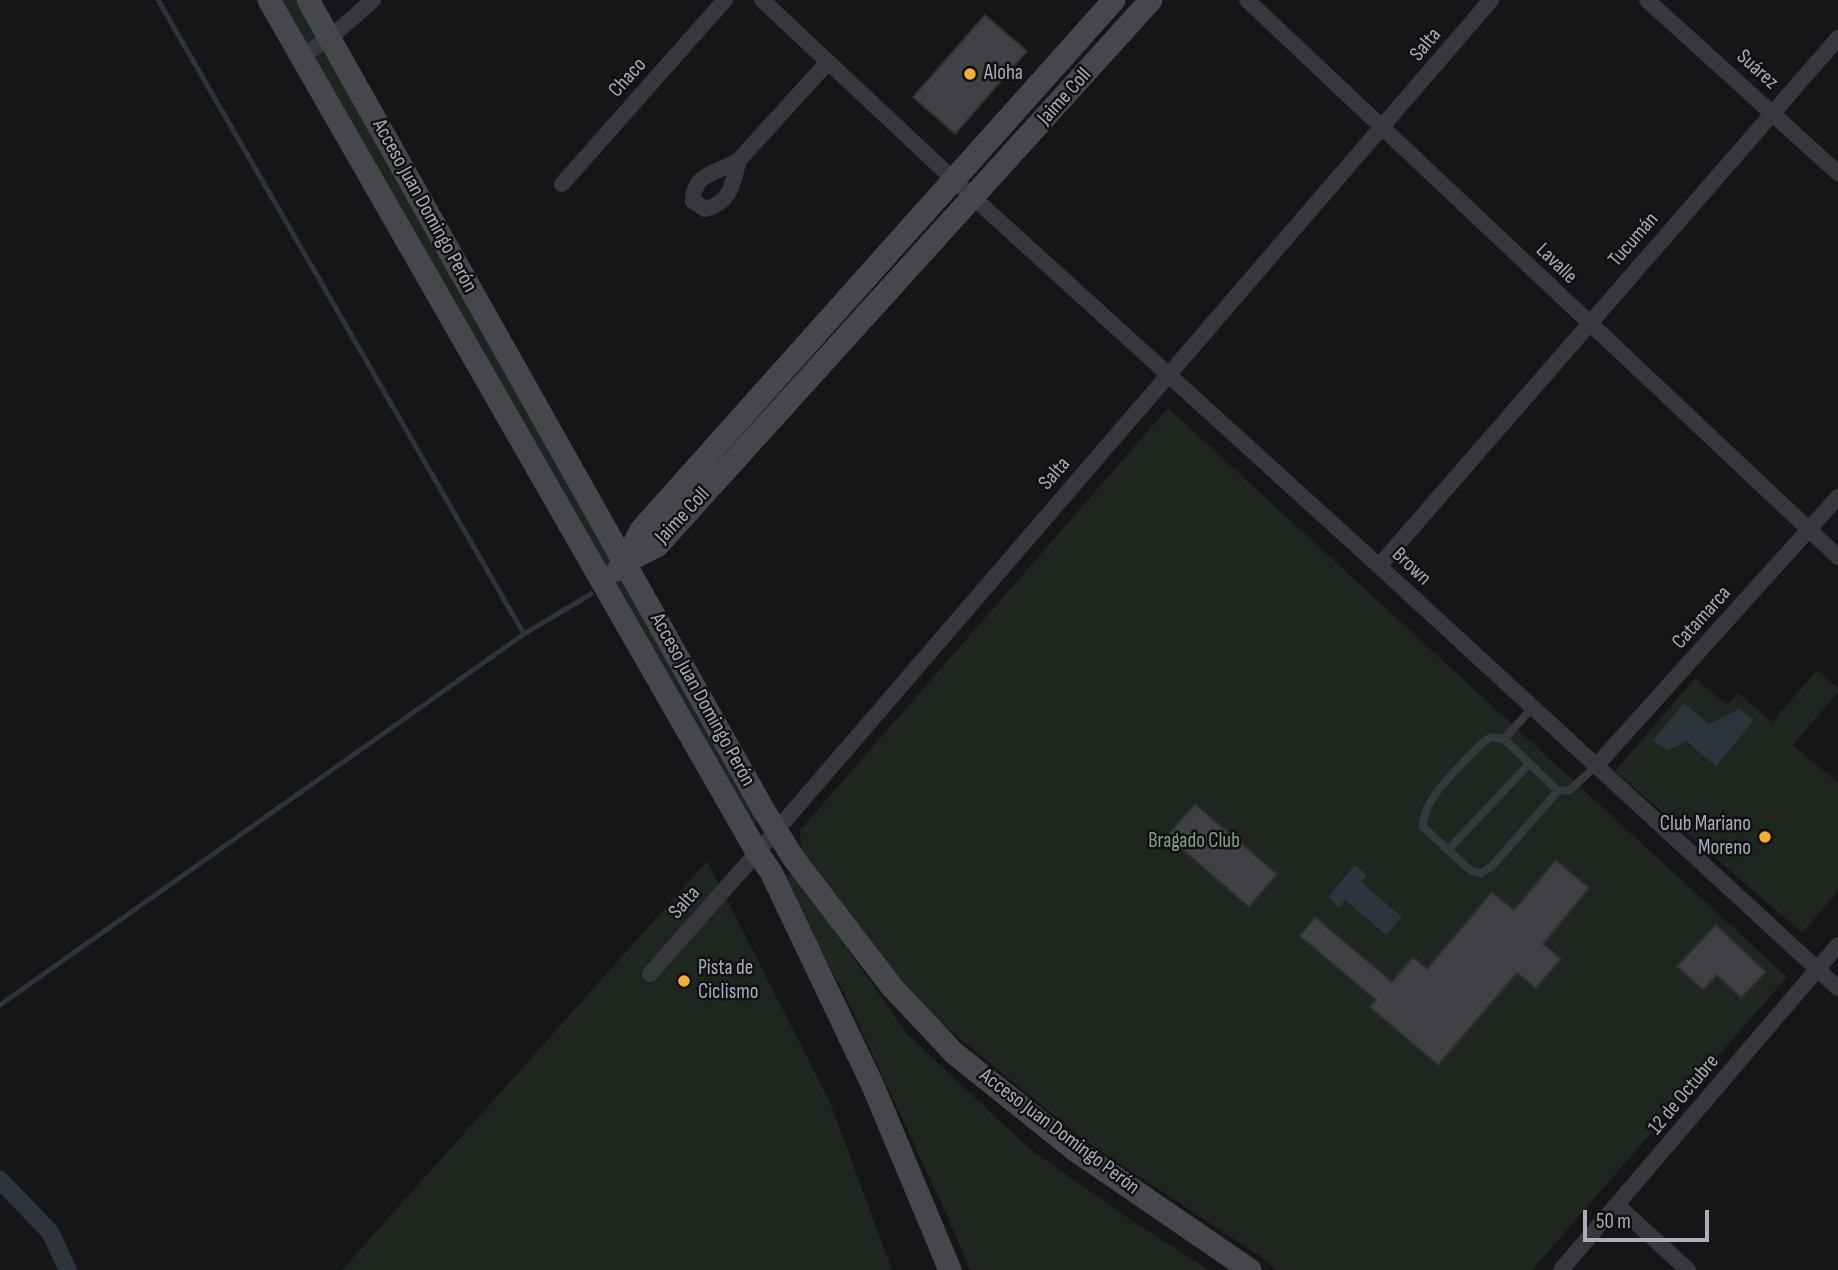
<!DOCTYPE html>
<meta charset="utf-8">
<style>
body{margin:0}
#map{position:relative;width:1838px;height:1270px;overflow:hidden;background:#161618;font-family:"Sofia Sans Condensed",sans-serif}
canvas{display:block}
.scale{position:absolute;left:1583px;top:1210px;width:126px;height:32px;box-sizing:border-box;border:4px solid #a8adb8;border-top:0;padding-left:9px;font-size:21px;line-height:24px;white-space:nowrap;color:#a8adb8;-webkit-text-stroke:5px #111113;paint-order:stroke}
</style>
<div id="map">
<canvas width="1838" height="1270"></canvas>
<div class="scale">50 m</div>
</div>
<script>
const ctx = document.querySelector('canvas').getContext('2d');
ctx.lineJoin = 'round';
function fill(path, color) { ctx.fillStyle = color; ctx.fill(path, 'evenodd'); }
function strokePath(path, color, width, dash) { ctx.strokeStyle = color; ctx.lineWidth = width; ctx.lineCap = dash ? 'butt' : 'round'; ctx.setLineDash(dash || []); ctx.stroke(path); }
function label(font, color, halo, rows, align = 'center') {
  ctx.font = font + ' "Sofia Sans Condensed",sans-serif'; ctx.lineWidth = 5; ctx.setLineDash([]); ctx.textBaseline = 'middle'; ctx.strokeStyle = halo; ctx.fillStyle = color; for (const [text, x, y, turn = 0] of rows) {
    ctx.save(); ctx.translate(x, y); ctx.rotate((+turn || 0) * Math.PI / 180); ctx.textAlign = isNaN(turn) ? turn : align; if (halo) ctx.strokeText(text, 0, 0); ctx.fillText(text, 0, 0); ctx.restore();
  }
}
const green = new Path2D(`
 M282,0h13l465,819 -8,7z
 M1168,408l619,569 -255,293h-256l-12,-11 -180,-119 -164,-134 -119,-151 -1,-25z
 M1817,670l21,18v4l-45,53 45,38v108l-36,42 -187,-162 80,-93 32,27 11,-12 34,29z
 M707,861l123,241 62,168h-550z
 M790,874l7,3 111,158 122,114 104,73 75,48h-239l-19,-46 -108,-233 -60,-107 1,-8z`);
const water = new Path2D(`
 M1684,703l25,21 30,-15 15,11 -38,46 -30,-25 -18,10 -15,-11z
 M1355,865l12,10 -6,7 41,35 -16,18 -41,-35 -6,7 -11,-10z`);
const stream = new Path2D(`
 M158,0l366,634
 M0,1005l524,-371 67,-40`);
const canal = new Path2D(`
 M0,1180l50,52 18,38`);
const building = new Path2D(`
 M985,15l42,36 -72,83 -42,-37z
 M1195,804l82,70 -28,33 -82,-71z
 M1556,860l33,28 -46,56 18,15 -25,29 -19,-15 -79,92 -68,-58 6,-7 -76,-64 15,-19 77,65 21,-25 14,12 65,-77 22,18z
 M1716,925l50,47 -25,26 -24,-23 -14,15 -26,-24z`);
const lane = new Path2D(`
 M1533,707l-29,32 -13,-2 -10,7c-19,21 -59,54 -58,83l48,44 10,2 11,-7 66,-75 12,-1 26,-24
 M1504,739l54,52
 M1448,850l81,-86`);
const street = new Path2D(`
 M762,0l192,180 425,386 459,422
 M1247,0l591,557
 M1647,0l191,173
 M301,56l29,-18 43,-38
 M739,160c-7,24 -7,42 -34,49l-12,-8c0,-29 26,-28 46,-41l89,-98
 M562,184l163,-184
 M1379,566l459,-528
 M1596,766l242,-269
 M650,974l126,-143 715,-831
 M1618,1206l70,64
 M1561,1270l277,-325`);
const secondary = new Path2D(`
 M269,0l488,852 14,20 102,214 77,184
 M308,0l455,809 31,50 98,128 62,66 121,97 175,120
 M625,562l32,-16 494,-546
 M618,570l7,-8 16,-32 473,-530`);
const markers = [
 [970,74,7,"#f2b134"],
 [1765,837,7,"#f2b134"],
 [684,981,7,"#f2b134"]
];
const streetNames = [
 ["Salta",1426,45,-50],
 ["Suárez",1757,70,42],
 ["Chaco",628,78,-48],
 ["Jaime Coll",1065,97,-48],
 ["Acceso Juan Domingo Perón",424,206,61],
 ["Tucumán",1634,240,-49],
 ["Lavalle",1556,264,44],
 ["Salta",1055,474,-49],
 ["Jaime Coll",683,516,-47],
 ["Brown",1411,567,43],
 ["Catamarca",1702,618,-48],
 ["Acceso Juan Domingo Perón",702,700,61],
 ["Salta",685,903,-49],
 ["12 de Octubre",1684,1095,-50],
 ["Acceso Juan Domingo Perón",1059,1132,37]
];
const poiNames = [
 ["Aloha",984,74],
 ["Club Mariano",1751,825,"right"],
 ["Moreno",1751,849,"right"],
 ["Pista de",698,969],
 ["Ciclismo",698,993]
];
const parkNames = [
 ["Bragado Club",1194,842]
];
fill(green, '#1e261f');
fill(water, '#2c353c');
strokePath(stream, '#2c353c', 5);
strokePath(canal, '#2c353c', 18);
fill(building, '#404145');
strokePath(building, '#303034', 2);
strokePath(lane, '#37383d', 8);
strokePath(street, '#37383d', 16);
strokePath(secondary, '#45474d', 23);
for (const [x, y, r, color] of markers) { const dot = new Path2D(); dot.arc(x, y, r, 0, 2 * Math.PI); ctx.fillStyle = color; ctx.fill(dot); strokePath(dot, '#111113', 2.5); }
label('21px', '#a8adb8', '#111113', streetNames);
label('21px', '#a8adb8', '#111113', poiNames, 'left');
label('21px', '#7fa381', '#111113', parkNames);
</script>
